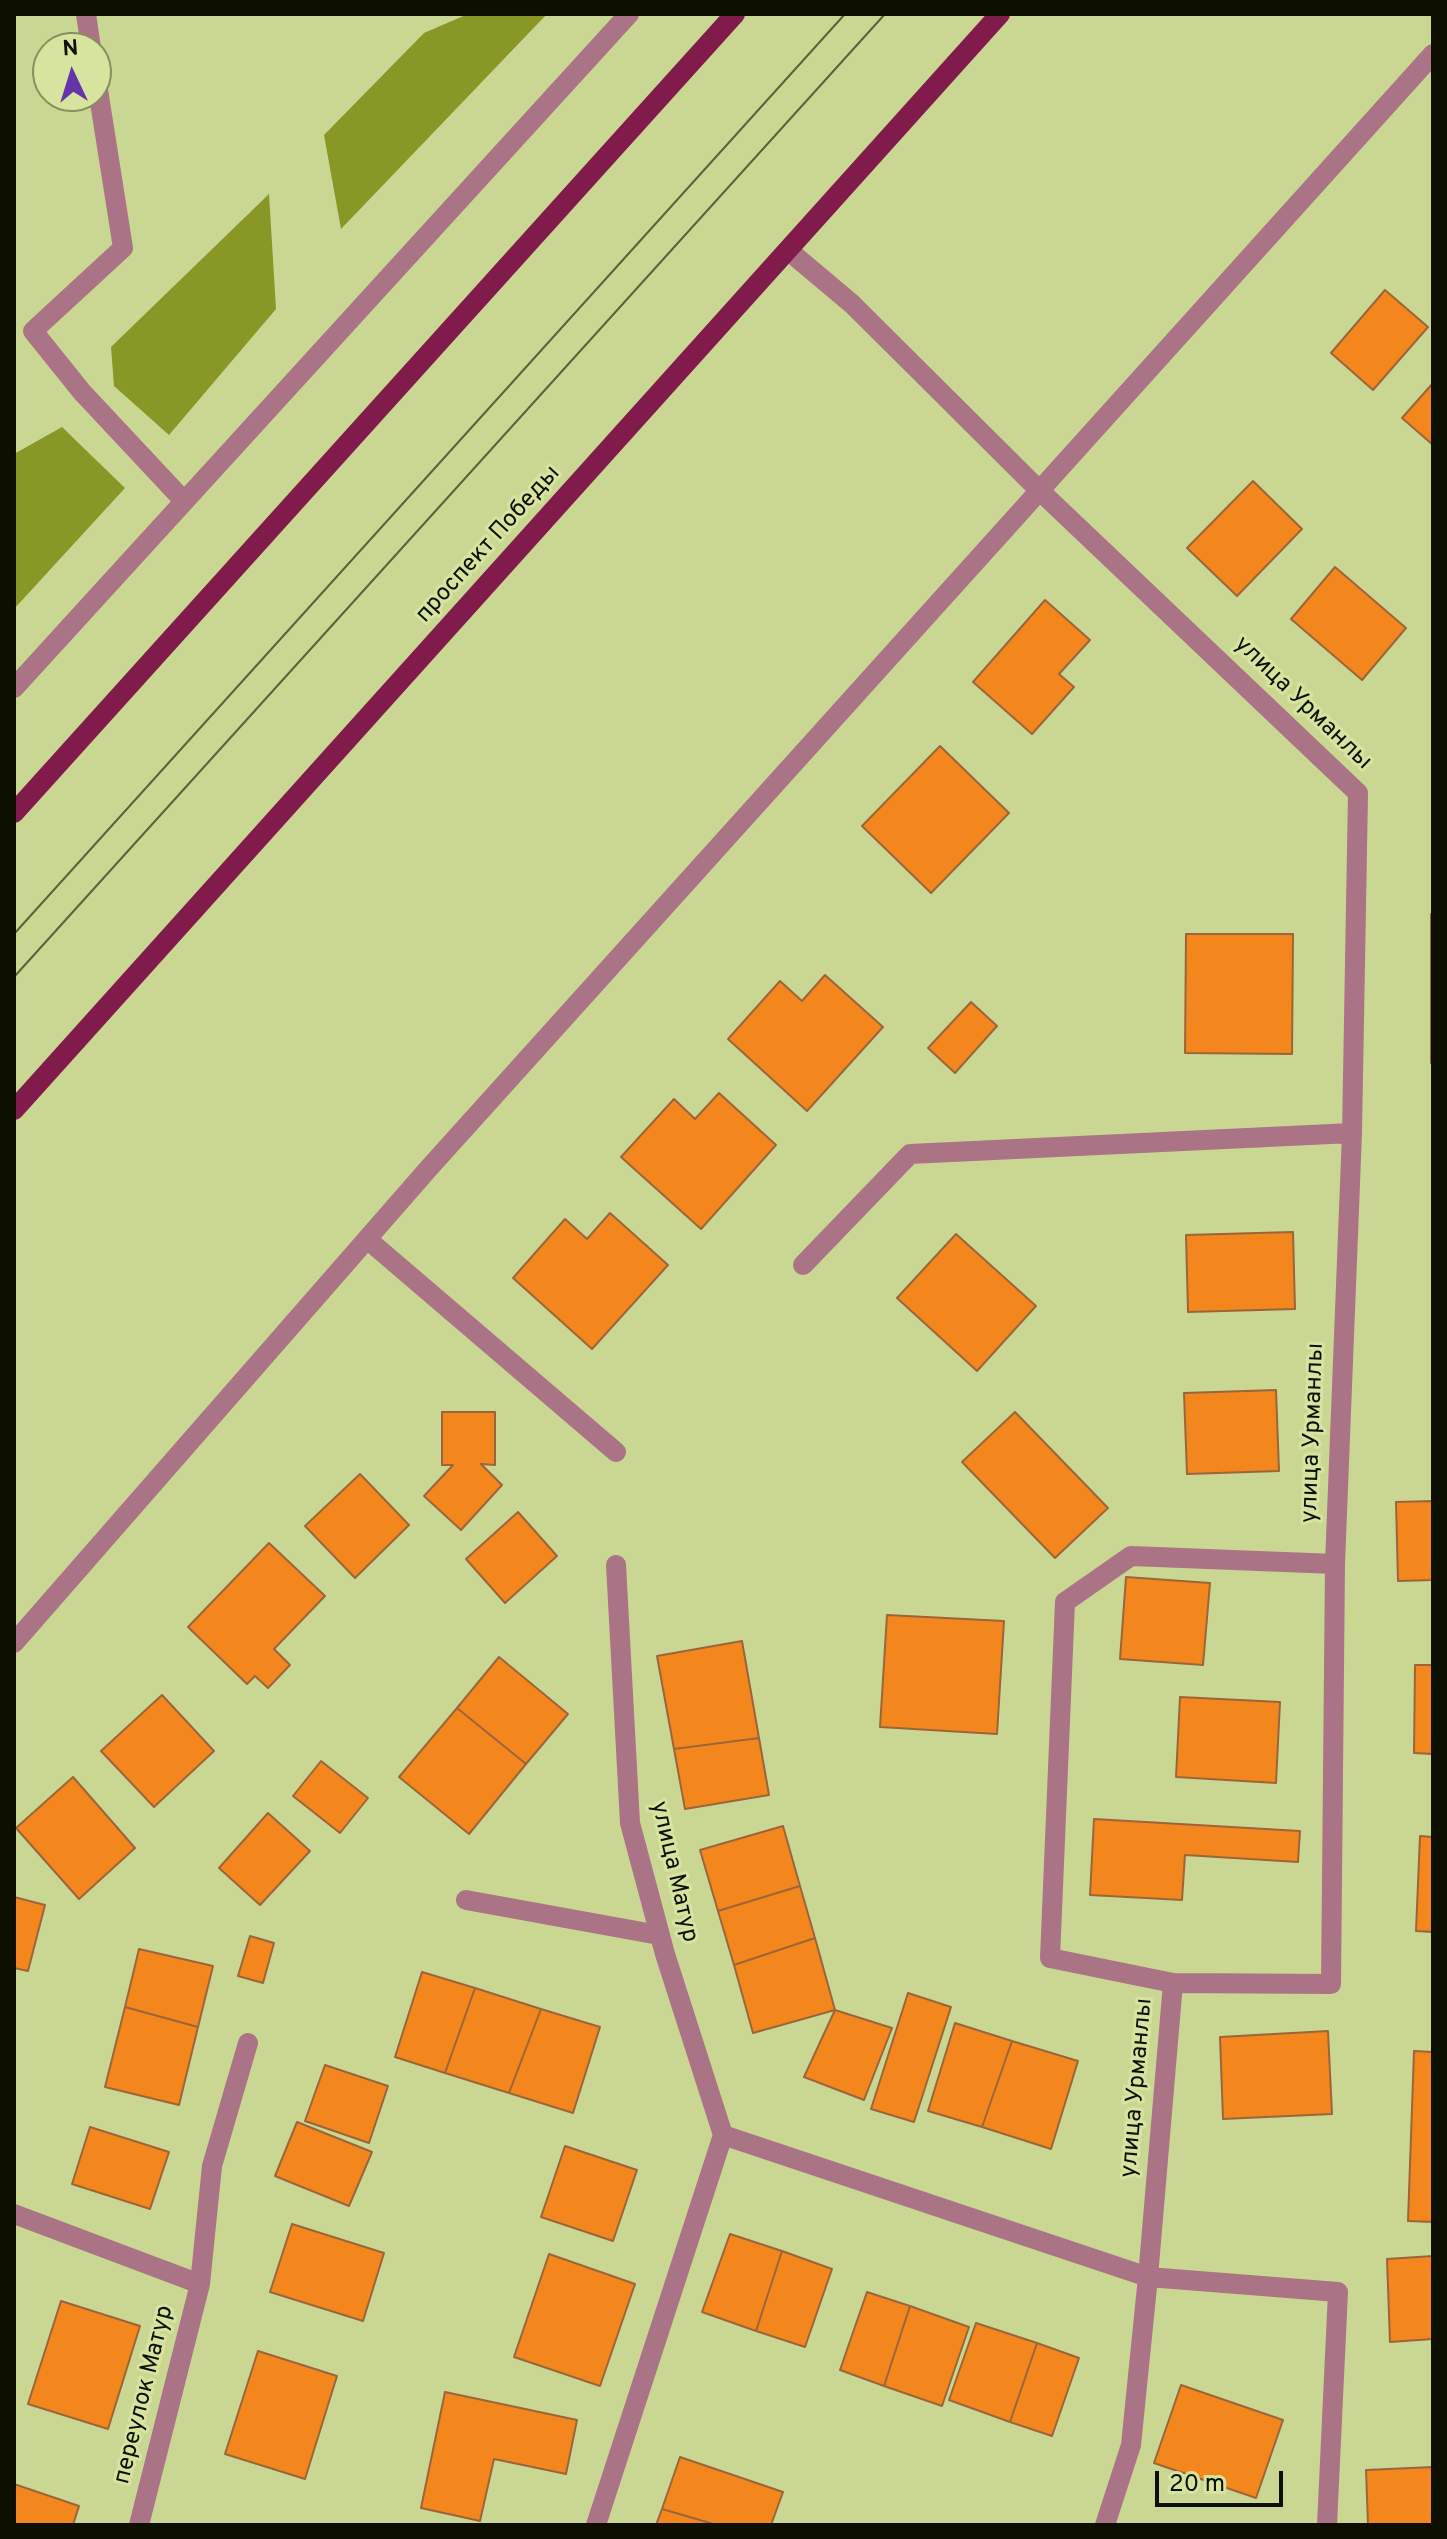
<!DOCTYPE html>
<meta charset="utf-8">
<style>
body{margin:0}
#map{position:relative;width:1447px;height:2539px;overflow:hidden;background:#cad792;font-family:Overpass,sans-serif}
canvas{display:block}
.frame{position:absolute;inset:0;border:16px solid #0d1000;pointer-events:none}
.north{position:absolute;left:32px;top:32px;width:80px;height:80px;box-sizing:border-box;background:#d6e49f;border:2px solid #868f5f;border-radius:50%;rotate:356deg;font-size:22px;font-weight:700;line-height:32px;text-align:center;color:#0d1000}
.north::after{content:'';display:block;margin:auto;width:28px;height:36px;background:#6434ab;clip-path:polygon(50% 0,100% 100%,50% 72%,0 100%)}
.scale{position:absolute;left:1155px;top:2471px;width:128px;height:36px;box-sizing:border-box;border:4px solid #0d1000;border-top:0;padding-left:10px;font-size:24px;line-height:28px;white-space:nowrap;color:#0d1000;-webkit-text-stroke:6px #d6e49f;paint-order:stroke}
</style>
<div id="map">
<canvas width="1447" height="2539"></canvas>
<div class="frame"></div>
<div class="north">N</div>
<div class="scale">20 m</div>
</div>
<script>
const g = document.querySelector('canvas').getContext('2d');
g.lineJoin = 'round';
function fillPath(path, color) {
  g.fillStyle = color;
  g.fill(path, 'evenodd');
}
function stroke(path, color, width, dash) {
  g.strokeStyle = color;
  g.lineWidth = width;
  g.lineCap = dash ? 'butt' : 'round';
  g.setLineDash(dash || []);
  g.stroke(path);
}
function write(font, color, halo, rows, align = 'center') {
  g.font = font + ' Overpass,sans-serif';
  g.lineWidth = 6;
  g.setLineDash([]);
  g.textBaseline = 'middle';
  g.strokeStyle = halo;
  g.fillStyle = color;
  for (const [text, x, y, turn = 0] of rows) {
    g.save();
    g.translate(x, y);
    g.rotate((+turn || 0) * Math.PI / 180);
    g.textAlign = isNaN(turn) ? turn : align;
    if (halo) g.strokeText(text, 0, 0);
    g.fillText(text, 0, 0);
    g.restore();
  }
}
fillPath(new Path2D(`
 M468,14H547L341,229L324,135L424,33Z
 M269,194L276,309L169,435L114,386L111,347Z
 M62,427L125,488L14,609V454Z`), '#889726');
const building = new Path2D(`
 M1385,290L1428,327L1373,390L1331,353Z
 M1433,383V445L1402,418Z
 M1253,481L1302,529L1237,596L1187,548Z
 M1335,567L1406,628L1362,680L1291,619Z
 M1045,600L1090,640L1059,674L1074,687L1032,734L973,682Z
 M940,746L1009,813L931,893L862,826Z
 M1431,914H1433V1063H1431Z
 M1186,934H1293L1292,1054L1185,1053Z
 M825,975L883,1027L807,1111L728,1039L780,981L802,1001Z
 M971,1002L997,1026L955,1073L928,1048Z
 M719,1093L776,1145L701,1229L621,1157L674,1099L695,1119Z
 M610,1213L668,1265L592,1349L513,1278L565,1219L587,1239Z
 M1293,1232L1295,1309L1188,1312L1186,1235Z
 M956,1234L1036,1306L977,1371L897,1298Z
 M1276,1390L1279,1471L1187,1474L1184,1393Z
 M442,1412H495V1465L481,1464L502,1485L461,1530L424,1496L453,1465H442Z
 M1015,1412L1108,1508L1055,1558L962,1462Z
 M360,1474L409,1525L355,1578L305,1526Z
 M1433,1501V1580L1398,1581L1396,1502Z
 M518,1512L557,1556L505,1603L466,1559Z
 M269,1543L325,1596L274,1649L290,1665L268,1688L255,1676L247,1684L188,1627Z
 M1126,1577L1210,1583L1203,1665L1120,1659Z
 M887,1615L1004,1621L997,1734L880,1727Z
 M742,1641L759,1738L674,1749L657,1656Z
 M499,1657L568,1714L526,1764L457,1708Z
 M1415,1665H1433V1754L1414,1753Z
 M162,1695L214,1751L154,1807L101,1751Z
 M1180,1697L1280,1702L1276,1783L1176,1777Z
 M457,1708L526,1764L469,1834L399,1777Z
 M759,1738L769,1795L685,1809L674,1749Z
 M321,1761L368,1798L340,1833L293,1796Z
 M73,1777L135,1848L79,1899L16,1828Z
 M268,1813L310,1851L260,1905L219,1868Z
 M1094,1819L1300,1831L1298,1862L1185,1855L1182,1900L1090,1895Z
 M783,1826L800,1886L718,1911L700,1850Z
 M1420,1836L1433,1837V1932L1416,1931Z
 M800,1886L815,1938L734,1965L718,1911Z
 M14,1897L45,1905L28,1971L14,1968Z
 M250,1936L274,1943L263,1983L238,1976Z
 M815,1938L835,2010L753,2033L734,1965Z
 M139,1949L213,1966L198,2027L125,2007Z
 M422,1972L475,1988L445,2073L395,2057Z
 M475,1988L541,2009L509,2093L445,2073Z
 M908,1993L951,2007L914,2122L871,2109Z
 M125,2007L198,2027L179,2105L105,2087Z
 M541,2009L600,2027L573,2113L509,2093Z
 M835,2010L892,2028L864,2100L804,2077Z
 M955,2023L1012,2041L982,2127L928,2111Z
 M1328,2031L1332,2114L1223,2119L1220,2037Z
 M1012,2041L1078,2061L1051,2149L982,2127Z
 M1414,2051L1433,2052V2222L1408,2221Z
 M325,2065L388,2086L369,2143L305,2121Z
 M297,2122L372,2152L349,2206L275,2176Z
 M90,2127L169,2152L150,2209L72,2184Z
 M565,2146L637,2170L613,2241L541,2217Z
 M292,2224L384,2253L363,2321L270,2292Z
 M730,2234L782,2251L756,2331L702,2312Z
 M782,2251L832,2269L805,2347L756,2331Z
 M549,2254L635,2284L600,2386L514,2357Z
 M1433,2256V2339L1390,2342L1387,2259Z
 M867,2292L910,2306L884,2386L840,2370Z
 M61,2301L140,2326L108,2429L28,2404Z
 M910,2306L969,2327L942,2406L884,2386Z
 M976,2323L1037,2343L1010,2422L949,2400Z
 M1037,2343L1079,2358L1052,2436L1010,2422Z
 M258,2351L337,2376L305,2479L225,2454Z
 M1181,2385L1283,2420L1256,2498L1154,2463Z
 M445,2392L577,2420L566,2474L494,2459L480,2521L421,2508Z
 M680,2457L783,2492L771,2525H717L662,2509Z
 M1433,2467V2525H1368L1366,2470Z
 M14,2484L79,2506L73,2525H14Z
 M662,2509L717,2525H656Z`);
fillPath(building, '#f3871d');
stroke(building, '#9b653b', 2);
stroke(new Path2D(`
 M86,14L91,48
 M96,77L123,248L33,331L82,392L184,501
 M789,251L852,304L1039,490L1358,793L1352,1133L1335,1564L1331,1984L1173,1983L1148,2277L1338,2292L1327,2525
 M14,688L629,14
 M367,1239L616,1452
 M803,1265L910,1154L1352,1133
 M616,1565L630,1823L665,1954L723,2135L1148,2277L1131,2445L1105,2525
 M14,1643L429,1168L1433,54
 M466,1900L659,1935
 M1173,1983L1050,1958L1065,1602L1131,1556L1335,1564
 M14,2214L200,2284L139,2525
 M200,2284L212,2166L248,2043
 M596,2525L723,2135`), '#ab7386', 20);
stroke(new Path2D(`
 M14,813L735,14
 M14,1110L1000,14`), '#811b4b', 20);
stroke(new Path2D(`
 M14,934L845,14
 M14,977L885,14`), '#5a623c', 2);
write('24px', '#0d1000', '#d6e49f', [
 ["проспект Победы",489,545,-48],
 ["улица Урманлы",1302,704,44],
 ["улица Урманлы",1314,1433,-88],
 ["улица Матур",673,1872,77],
 ["улица Урманлы",1138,2088,-85],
 ["переулок Матур",145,2395,-76]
]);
</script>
